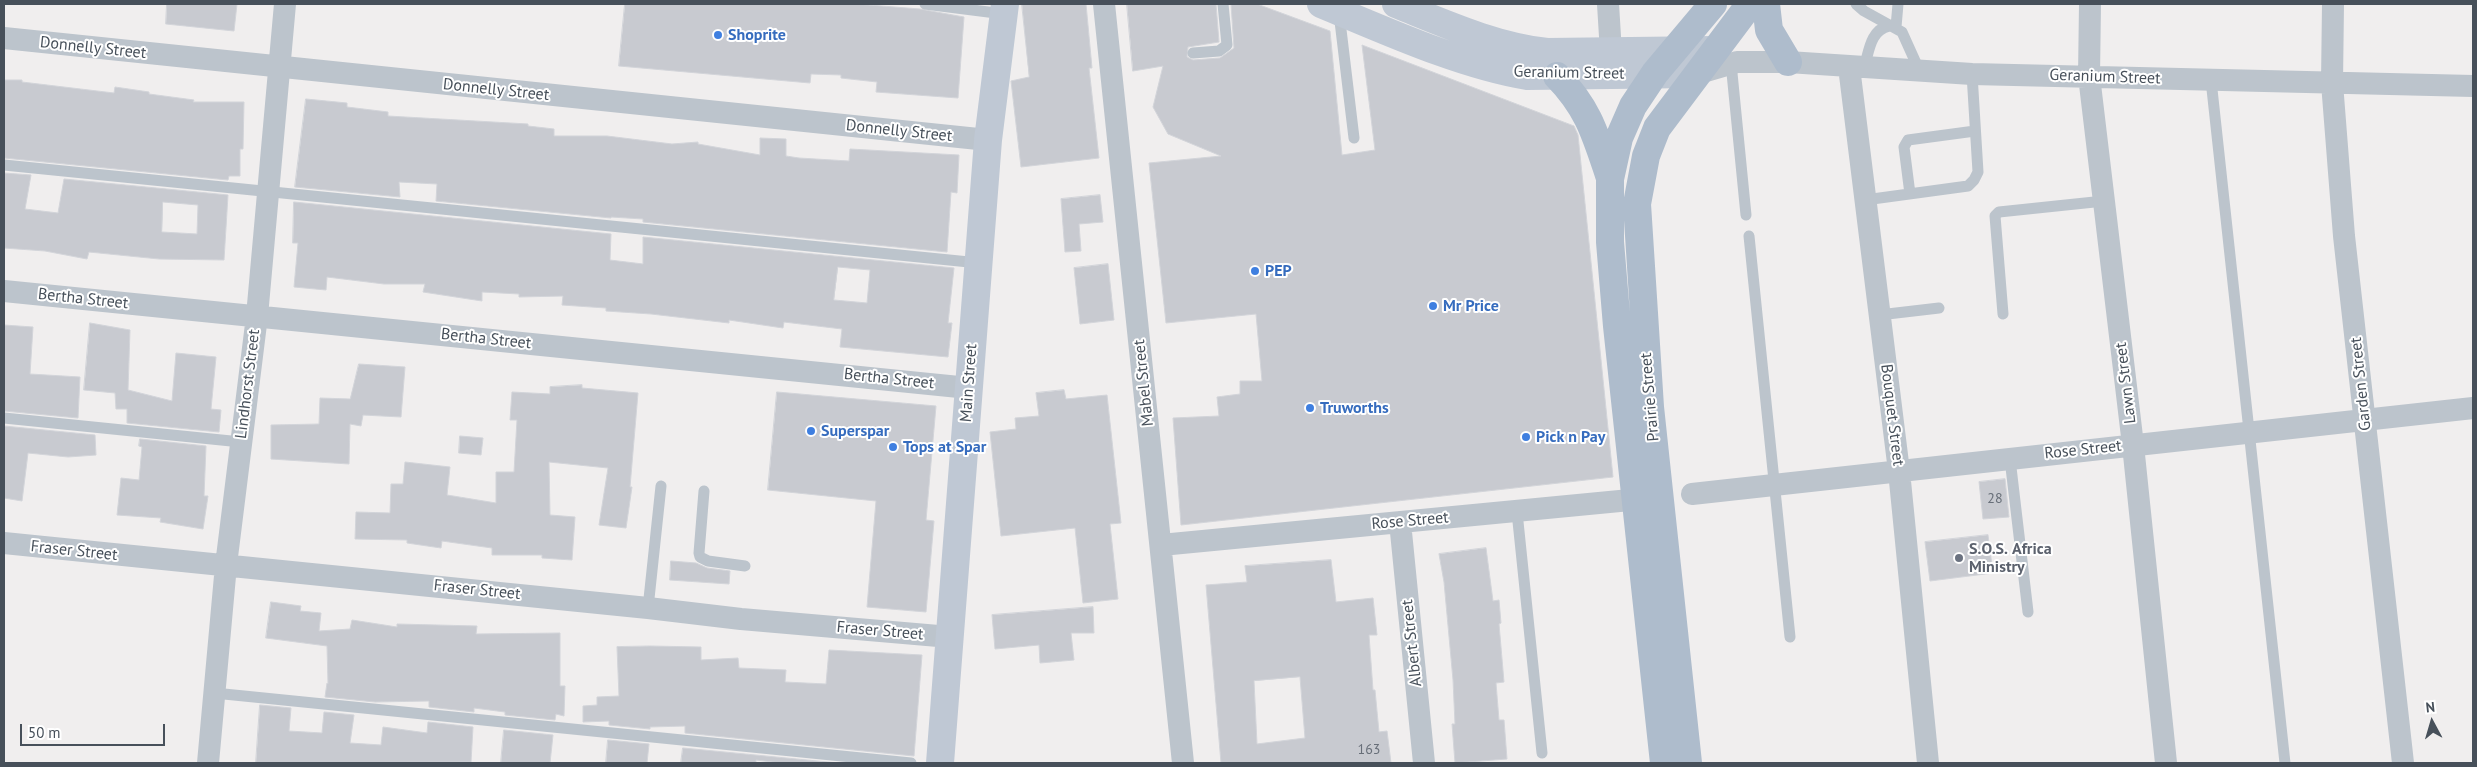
<!DOCTYPE html>
<style>
body{margin:0}
#map{position:relative;width:2477px;height:767px;overflow:hidden;background:#f0eeee;font-family:"PT Sans",sans-serif}
canvas{display:block}
.frame{position:absolute;inset:0;border:5px solid #47505a;pointer-events:none}
.north{position:absolute;left:2407px;top:697px;width:50px;height:50px;-webkit-text-stroke:4px #fff;paint-order:stroke;rotate:354deg;font-size:14px;font-weight:700;line-height:20px;text-align:center;color:#47505a}
.north::after{content:'';display:block;margin:auto;width:18px;height:22px;background:#47505a;clip-path:polygon(50% 0,100% 100%,50% 72%,0 100%)}
.scale{position:absolute;left:20px;top:724px;width:145px;height:22px;box-sizing:border-box;border:2px solid #47505a;border-top:0;padding-left:6px;font-size:15px;line-height:18px;white-space:nowrap;color:#47505a;-webkit-text-stroke:4px #fff;paint-order:stroke}
</style>
<div id="map">
<canvas width="2477" height="767"></canvas>
<div class="frame"></div>
<div class="north">N</div>
<div class="scale">50 m</div>
</div>
<script>
const g = document.querySelector('canvas').getContext('2d');
g.lineJoin = 'round';
function fillPath(path, color) {
  g.fillStyle = color;
  g.fill(path, 'evenodd');
}
function stroke(path, color, width, dash) {
  g.strokeStyle = color;
  g.lineWidth = width;
  g.lineCap = dash ? 'butt' : 'round';
  g.setLineDash(dash || []);
  g.stroke(path);
}
function write(font, color, halo, rows, align = 'center') {
  g.font = font + ' "PT Sans",sans-serif';
  g.lineWidth = 4;
  g.setLineDash([]);
  g.textBaseline = 'middle';
  g.strokeStyle = halo;
  g.fillStyle = color;
  for (const [text, x, y, turn = 0] of rows) {
    g.save();
    g.translate(x, y);
    g.rotate((+turn || 0) * Math.PI / 180);
    g.textAlign = isNaN(turn) ? turn : align;
    if (halo) g.strokeText(text, 0, 0);
    g.fillText(text, 0, 0);
    g.restore();
  }
}
const building = new Path2D(`
 M167,4H237L234,31L166,24Z
 M625,4H856L920,9L964,17L958,98L876,92L877,82L841,78V75L811,74L810,83L619,66Z
 M1022,4H1086L1092,68H1089L1099,158L1021,167L1011,81L1029,77Z
 M1127,4H1216L1219,42L1188,47L1187,57L1193,60L1220,58L1234,48L1231,4H1257L1330,31L1342,155L1375,150L1362,45L1574,126L1578,135L1613,477L1181,525L1173,418L1219,416L1217,397L1240,394V381H1262L1256,314L1166,323L1149,163L1221,156L1168,134L1153,107L1163,66L1133,71Z
 M4,80H22V82L114,93L115,87L149,92V94L194,100L193,102H244L243,149H240V176H229L228,180L4,158Z
 M306,99L347,103V107L388,112V116L528,124V126L554,129V136H607L672,144L698,142V144L760,155V138L786,139V156L799,158L849,161L850,149L959,155L957,193L951,192L947,252L643,222V219L611,217V218L436,201L437,184L399,182L400,197L295,187Z
 M4,173L31,175L25,209L58,213L64,179L228,195L224,260L159,259L89,252L87,259L45,251L4,248ZM163,202L198,205L197,234L162,232Z
 M1100,195L1103,222L1079,224L1081,251L1065,252L1061,199Z
 M294,202L611,234L610,260L643,264V237L954,268L948,323H952L948,357L840,347L842,329L784,322L783,328L729,320V323L651,314L606,311V308L562,305L563,296L519,297V294L482,292V301L423,292L425,284H384L327,277L326,290L294,287L298,243H293ZM838,267L870,270L867,303L834,300Z
 M1108,264L1114,320L1080,324L1074,268Z
 M90,323L130,330L128,390L172,401L176,353L216,357L211,409L221,410L219,432L127,423V409H116L115,393L84,390Z
 M4,325L33,327L30,374L80,377L78,418L4,411Z
 M359,364L405,367L401,417L363,415L361,426L350,424L349,464L271,459V425L319,424L320,398L350,399Z
 M582,385V388L638,393L630,487H632L626,528L599,525L608,468L549,462L550,515L575,517L572,560L542,558V555H492V548L442,541L441,548L407,543V540L355,539L356,512L390,513L391,484H403L405,462L450,467L447,495L496,503V472H514L517,420H510L512,392L550,394V387Z
 M1064,390L1066,399L1107,395L1121,523L1110,524L1118,599L1083,603L1075,528L1001,536L990,432L1016,429L1015,418L1039,416L1036,393Z
 M777,392L936,406L926,520L934,521L926,612L867,607L876,501L768,490Z
 M4,426L95,435L96,455L68,457L28,453L22,501L4,498Z
 M460,436L483,438L481,455L459,453Z
 M140,439L206,446L204,496H208L203,529L160,522L161,518L117,515L121,478L139,480L142,447L139,446Z
 M2005,479L2009,517L1983,519L1979,482Z
 M1988,535L1993,573L1930,581L1925,542Z
 M1486,548L1493,601L1499,600L1501,623L1499,624L1504,682L1496,683L1499,720H1504L1507,759L1455,763L1452,724H1455L1453,680L1444,582L1439,554Z
 M1331,560L1336,602L1373,598L1377,635H1369L1373,690H1375L1379,732L1387,731L1391,763H1221L1206,585L1247,582L1245,566ZM1300,677L1305,738L1257,744L1254,681Z
 M671,561L696,563L707,568L730,571L729,584L670,580Z
 M271,602L301,606L300,611L321,613L319,631L350,629L352,620L397,627V624L477,626L476,634L560,633V686H565L564,716L556,714L555,720L505,715V712L474,708V712L429,707V701L375,702L325,697L327,683L328,684L327,646L266,638Z
 M1093,607L1094,633H1071L1074,660L1040,663L1039,645L995,649L992,615Z
 M650,646L701,647V660L738,658L739,668L786,670L785,682L826,684L829,650L922,655L914,756L685,733V726L650,727V729L609,725V721L583,722V706L597,705V697L619,696L617,647Z
 M260,705L291,708L289,731L322,733L324,712L354,715L350,743L381,745L383,727L427,733L428,722L473,727L471,762L256,763Z
 M504,730L553,735L550,763H501Z
 M608,740L649,744L647,763H606Z
 M683,748L838,763H780L756,760V763H681Z`);
fillPath(building, '#c8cad0');
stroke(building, '#d2d4d9', 1);
stroke(new Path2D(`
 M925,4L1004,14
 M1856,4L1864,11L1902,32L1920,72
 M1339,13L1354,138
 M1896,27L1898,4
 M1193,53L1219,51L1227,45L1223,4
 M1731,63L1746,215
 M1864,68C1869,52 1870,30 1889,26
 M2211,80L2285,763
 M4,165L979,263
 M1910,194L1904,147L1908,140L1975,131
 M1865,200L1968,186L1974,180L1978,172L1972,74
 M1749,236L1790,637
 M2003,314L1995,216L1999,212L2104,201
 M1879,315L1939,308
 M4,418L241,442
 M2010,459L2028,612
 M704,491L699,553L700,557L708,561L745,566
 M1517,512L1542,753
 M648,608L661,486
 M214,693L911,763`), '#bcc4cc', 11);
stroke(new Path2D(`
 M1104,4L1183,763
 M1608,4L1612,69
 M2090,4L2089,76L2133,445L2166,763
 M2333,4L2332,83L2344,236L2403,763
 M4,38L988,140
 M1849,67L1899,471L1928,763
 M1696,74L1737,62H1788L1972,74L2473,86
 M4,291L969,388
 M1692,494L2473,408
 M1400,522L1424,763
 M4,543L648,608L741,619L950,637
 M1161,545L1651,498
 M208,763L226,565L257,316L285,4`), '#bcc4cc', 22);
stroke(new Path2D(`
 M1321,4C1384,30 1460,65 1527,76L1696,74
 M1396,4C1446,24 1494,46 1547,52L1714,50
 M940,763L988,140L1005,4`), '#bfc8d4', 28);
stroke(new Path2D(`
 M1766,4L1769,30L1788,62
 M1557,76C1588,108 1595,133 1609,175
 M1664,763L1617,326L1610,242V179L1619,138L1633,106L1655,73L1713,4
 M1688,763L1650,407L1637,204L1646,156L1657,128L1750,4`), '#aebccc', 28);
for (const [x, y, r, color] of [
 [718,35,5,"#3f7fe0"],
 [1255,271,5,"#3f7fe0"],
 [1433,306,5,"#3f7fe0"],
 [1310,408,5,"#3f7fe0"],
 [811,431,5,"#3f7fe0"],
 [1526,437,5,"#3f7fe0"],
 [893,447,5,"#3f7fe0"],
 [1959,558,5,"#6b7280"]
]) {
  const dot = new Path2D();
  dot.arc(x, y, r, 0, 2 * Math.PI);
  g.fillStyle = color;
  g.fill(dot);
  stroke(dot, '#fff', 2);
}
write('14px', '#676e78', null, [
 ["28",1995,499],
 ["163",1369,750]
]);
write('bold 16px', '#366cbe', '#fff', [
 ["Shoprite",728,35],
 ["PEP",1265,271],
 ["Mr Price",1443,306],
 ["Truworths",1320,408],
 ["Superspar",821,431],
 ["Pick n Pay",1536,437],
 ["Tops at Spar",903,447]
], 'left');
write('16px', '#47505a', '#fff', [
 ["Donnelly Street",93,48,6],
 ["Geranium Street",1569,73,1],
 ["Geranium Street",2105,77,2],
 ["Donnelly Street",496,90,6],
 ["Donnelly Street",899,131,6],
 ["Bertha Street",83,299,6],
 ["Bertha Street",486,339,6],
 ["Bertha Street",889,379,6],
 ["Main Street",969,383,-86],
 ["Mabel Street",1144,383,-96],
 ["Lawn Street",2126,383,-97],
 ["Lindhorst Street",248,384,-83],
 ["Garden Street",2361,384,-96],
 ["Prairie Street",1650,397,-95],
 ["Bouquet Street",1892,415,83],
 ["Rose Street",2083,450,-6],
 ["Rose Street",1410,521,-5],
 ["Fraser Street",74,551,6],
 ["Fraser Street",477,590,6],
 ["Fraser Street",880,631,5],
 ["Albert Street",1412,643,-96]
]);
write('bold 16px', '#5b616d', '#fff', [
 ["S.O.S. Africa",1969,549],
 ["Ministry",1969,567]
], 'left');
</script>
